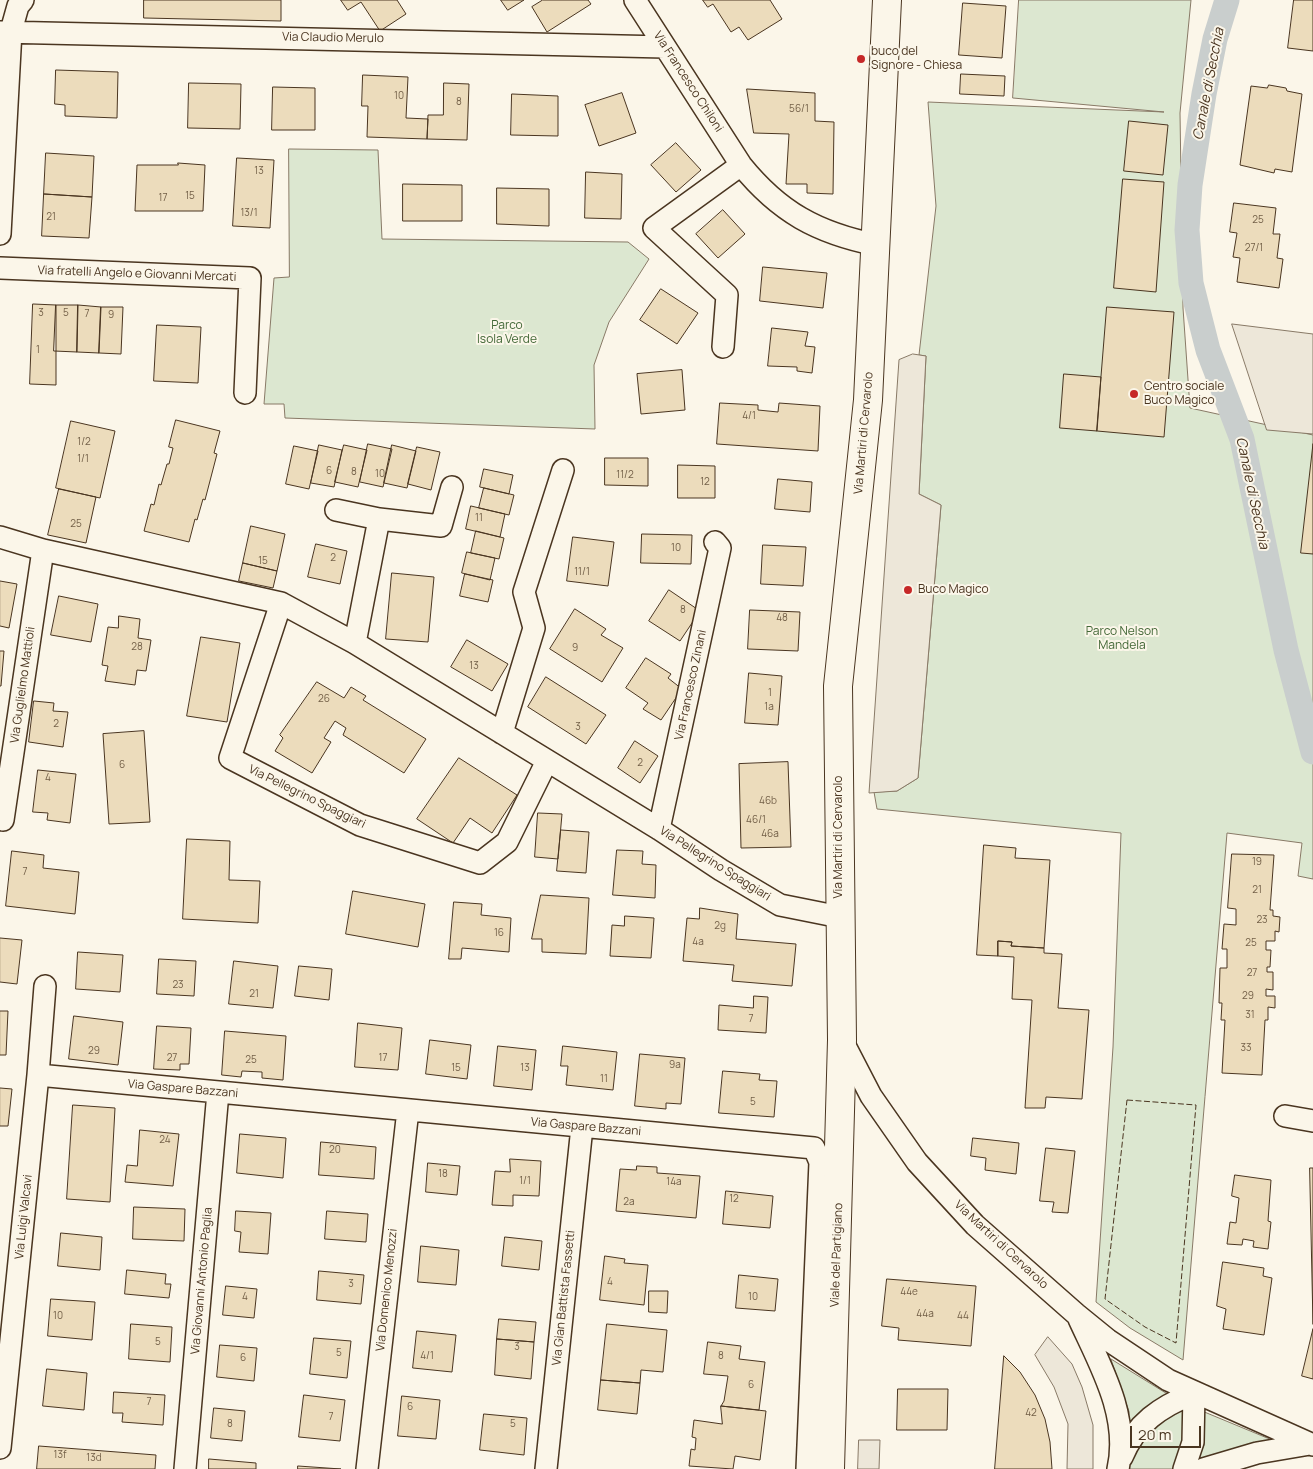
<!DOCTYPE html>
<style>
body{margin:0}
#map{position:relative;width:1313px;height:1469px;overflow:hidden;background:#fbf6e9;font-family:Manrope,sans-serif}
canvas{display:block}
.scale{position:absolute;left:1130px;top:1426px;width:71px;height:22px;box-sizing:border-box;border:2px solid #4a3520;border-top:0;padding-left:6px;font-size:15px;line-height:18px;white-space:nowrap;color:#4a3520;-webkit-text-stroke:4px #fbf6e9;paint-order:stroke}
</style>
<div id="map">
<canvas width="1313" height="1469"></canvas>
<div class="scale">20 m</div>
</div>
<script>
const g = document.querySelector('canvas').getContext('2d');
g.lineJoin = 'round';
function fillPath(path, color) {
  g.fillStyle = color;
  g.fill(path, 'evenodd');
}
function stroke(path, color, width, dash) {
  g.strokeStyle = color;
  g.lineWidth = width;
  g.lineCap = dash ? 'butt' : 'round';
  g.setLineDash(dash || []);
  g.stroke(path);
}
function write(font, color, halo, rows, align = 'center') {
  g.font = font + ' Manrope,sans-serif';
  g.lineWidth = 4;
  g.setLineDash([]);
  g.textBaseline = 'middle';
  g.strokeStyle = halo;
  g.fillStyle = color;
  for (const [text, x, y, turn = 0] of rows) {
    g.save();
    g.translate(x, y);
    g.rotate((+turn || 0) * Math.PI / 180);
    g.textAlign = isNaN(turn) ? turn : align;
    if (halo) g.strokeText(text, 0, 0);
    g.fillText(text, 0, 0);
    g.restore();
  }
}
const green = new Path2D(`
 M1019,0H1191L1180,113L1183,308L1190,408L1313,435V879L1298,876L1302,843L1227,833L1183,1360L1130,1328L1096,1302L1113,1047L1121,833L877,809L874,792L897,791L918,778L941,505L919,494L926,356L919,355L936,206L928,102L1164,112L1013,98Z
 M289,149L378,150L382,239L628,242L649,259L609,322L594,365L595,429L285,418L284,404H264L274,278L289,277Z
 M1111,1359L1169,1395L1154,1402L1128,1424L1129,1412Z
 M1180,1410L1187,1415C1186,1432 1185,1457 1173,1469H1128C1135,1436 1153,1426 1180,1410Z
 M1202,1411L1272,1440L1196,1463L1204,1445Z`);
fillPath(green, '#dce7d0');
stroke(green, '#887966', 1);
const parking = new Path2D(`
 M1232,324L1313,334V434L1267,430Z
 M913,354L926,356L919,494L941,505L918,778L897,791L869,793L899,360Z
 M1048,1337L1072,1364L1082,1387L1093,1425V1469H1067L1068,1424L1054,1387L1035,1355Z
 M859,1440H880L879,1469H858Z`);
fillPath(parking, '#ede7d9');
stroke(parking, '#887966', 1);
stroke(new Path2D(`
 M1227,0L1215,39L1204,94L1190,185L1187,230L1191,283L1208,350L1242,439L1286,650L1313,752`), '#c9cecd', 25);
const building = new Path2D(`
 M144,0H281V21L144,18Z
 M341,0H397L406,14L380,31L361,2L348,10Z
 M501,0H524L508,10Z
 M543,0H588L591,4L547,32L532,7Z
 M703,0H770L782,19L748,40L739,27L731,32L713,4L708,7Z
 M1294,0H1313V51L1288,48Z
 M963,3L1006,6L1002,58L959,55Z
 M56,70L118,72L117,118L65,116V105L55,104Z
 M961,74L1005,76L1004,96L960,94Z
 M363,75L408,77L406,118L428,119L427,139L367,137L368,106H362Z
 M189,83L241,84L240,129L188,128Z
 M444,83L469,84L467,140L427,139L428,115H443Z
 M1269,85L1286,88L1287,91L1302,94L1292,172L1275,169L1274,173L1240,165L1251,86L1267,88Z
 M273,87L315,88V130H272Z
 M747,89L815,93V121L834,122L833,194L807,193V184H786L789,134L754,133Z
 M622,93L636,133L599,146L585,105Z
 M512,94L558,96V136L511,135Z
 M1129,121L1168,125L1163,175L1124,171Z
 M676,143L701,170L676,192L651,165Z
 M46,153L94,156L92,197L44,194Z
 M237,158L274,160L270,228L233,226Z
 M178,163L205,165L203,211H135L137,165H178Z
 M586,172L622,174L621,219L585,218Z
 M1123,179L1164,182L1156,292L1114,288Z
 M403,184L462,185V221H403Z
 M497,188L549,189V226L497,224Z
 M44,194L92,197L89,238L42,236Z
 M1234,203L1276,208L1273,234H1280L1277,258L1283,259L1279,288L1237,282L1240,258L1233,257L1237,233L1230,232Z
 M723,210L745,234L718,258L696,234Z
 M763,267L827,273L823,308L760,301Z
 M661,289L698,313L677,344L640,320Z
 M33,304L56,305V385L30,384Z
 M56,305H78L77,352L54,351Z
 M78,305L101,307L99,353L77,352Z
 M101,307H123L121,354L99,353Z
 M1107,307L1174,312L1164,437L1097,431Z
 M157,325L201,327L198,383L154,381Z
 M772,328L808,332L805,346L815,347L812,373L797,371V367L768,366Z
 M682,370L685,410L641,414L637,374Z
 M1064,374L1101,377L1097,431L1060,428Z
 M720,403L758,405V410L778,412L779,403L820,406L818,451L717,444Z
 M176,420L220,431L214,453L217,454L205,500L203,499L197,520L195,519L189,542L144,531L151,504L154,505L159,484L161,485L167,464H169L173,448L169,447Z
 M71,421L115,431L100,498L56,488Z
 M368,444L392,449L383,487L360,482Z
 M1313,444V554L1301,553Z
 M319,445L342,450L334,487L311,483Z
 M344,445L367,450L358,487L335,482Z
 M392,445L416,451L407,488L384,483Z
 M294,446L318,451L309,489L286,484Z
 M417,447L440,452L431,490L408,484Z
 M605,458H648V486L605,485Z
 M678,465L715,466V498H678Z
 M484,469L513,475L509,494L480,487Z
 M778,479L812,482L810,512L775,509Z
 M484,488L514,495L509,515L479,508Z
 M59,489L96,497L86,543L48,535Z
 M471,506L505,514L500,537L466,529Z
 M251,526L285,534L277,571L243,563Z
 M476,531L504,538L499,559L471,553Z
 M642,534L692,535L691,564L641,563Z
 M573,537L614,542L608,586L567,581Z
 M316,544L347,551L340,584L308,577Z
 M763,545L806,547L803,586L761,584Z
 M467,552L495,558L490,580L462,573Z
 M243,563L277,571L273,588L239,581Z
 M392,573L434,577L428,642L386,639Z
 M465,574L493,580L488,602L460,596Z
 M0,581L17,584L9,628L0,626Z
 M669,590L700,611L680,641L649,621Z
 M59,596L98,604L91,642L51,635Z
 M575,609L606,629L601,635L623,648L602,682L550,649Z
 M750,610L800,612L798,651L748,649Z
 M119,616L140,619L138,638L151,640L146,671L137,670L135,685L105,681L108,666L102,665L108,627L118,628Z
 M201,637L240,643L227,722L187,716Z
 M467,640L508,664L492,691L451,667Z
 M0,651H4L1,686H0Z
 M646,658L671,674L668,678L682,689L661,720L643,709L648,703L626,688Z
 M749,673L782,676L778,725L745,723Z
 M546,677L606,715L586,744L528,707Z
 M317,682L344,698L351,687L366,696L363,700L426,739L404,773L343,735L346,728L335,721L324,738L331,742L312,773L275,751L283,738L280,735Z
 M34,701L54,703L53,711L68,712L63,747L29,742Z
 M144,731L150,822L109,824L103,734Z
 M635,741L658,756L640,783L618,768Z
 M459,758L517,795L492,833L470,818L453,843L417,819Z
 M788,762L791,847L741,848L739,764Z
 M38,770L76,774L70,823L47,820L48,813L33,812Z
 M538,813L562,814L558,859L535,857Z
 M561,830L589,832L586,873L557,871Z
 M187,839L230,841L229,880L260,881L258,923L183,919Z
 M984,845L1016,848L1015,858L1050,860L1044,948L1011,946L1012,942L998,941V956L977,955Z
 M617,850L643,851L642,864L656,865L655,898L613,895Z
 M12,851L44,855L43,868L79,872L75,914L6,906Z
 M1232,854L1274,855L1270,910H1273V916L1280,917L1279,932L1275,931V941H1266V950H1271L1270,967H1267V972H1273V990L1266,989V996H1275V1008L1268,1007V1020H1265L1262,1075L1222,1073L1225,1020H1221L1222,1003H1219L1220,968H1227V949H1222L1224,924L1236,925V909L1228,908Z
 M353,891L425,904L418,947L346,934Z
 M541,895L589,898L586,954L542,952V939H532Z
 M454,902L482,904L481,915L511,918L509,952L462,948L461,959H449Z
 M700,908L738,914L736,939L796,944L792,986L732,981L734,965L683,961L687,918L699,919Z
 M625,916L654,918L651,958L610,956L612,925L624,926Z
 M0,938L22,940L17,984L0,982Z
 M998,941L1012,942L1011,946L1044,948V953L1062,954L1058,1008L1089,1010L1082,1099L1046,1097L1045,1108H1025L1032,1000L1012,999L1014,957L998,956Z
 M78,952L123,955L120,992L76,989Z
 M159,959L196,961L194,996L157,994Z
 M234,961L278,966L273,1008L229,1004Z
 M299,966L332,969L329,1000L295,996Z
 M754,996L768,997L766,1033L718,1030L719,1005L753,1008Z
 M0,1011H8L6,1055H0Z
 M74,1016L123,1022L118,1065L69,1059Z
 M358,1023L402,1028L398,1070L355,1067Z
 M157,1026L191,1028L189,1064H180V1070L154,1069Z
 M225,1031L286,1036L283,1080L262,1078V1072L242,1071L241,1077L222,1075Z
 M430,1040L471,1045L467,1079L426,1074Z
 M498,1046L536,1050L532,1090L494,1086Z
 M563,1046L617,1052L613,1090L566,1085L568,1066H561Z
 M640,1054L685,1058L681,1104L666,1103V1109L635,1106Z
 M723,1071L760,1074L759,1080L777,1081L774,1117L719,1113Z
 M0,1088L12,1089L8,1126H0Z
 M73,1105L115,1108L110,1202L67,1199Z
 M140,1130L179,1134L173,1186L125,1182L127,1165L137,1166Z
 M240,1134L286,1138L283,1178L237,1173Z
 M973,1138L1019,1143L1016,1174L985,1170L986,1158L971,1156Z
 M321,1142L376,1147L374,1179L319,1175Z
 M1046,1148L1075,1151L1068,1213L1052,1212L1054,1202L1040,1201Z
 M510,1159L541,1161L539,1196L513,1195V1206L492,1205L495,1171L510,1172Z
 M428,1163L460,1166L457,1195L426,1192Z
 M637,1166L657,1167V1173L700,1176L696,1218L616,1211L620,1169L636,1170Z
 M1310,1168H1313V1324Z
 M1235,1175L1271,1180L1268,1221L1271,1222L1268,1249L1253,1247L1254,1241L1243,1239L1242,1245L1227,1244L1230,1222L1236,1223L1239,1198L1232,1196Z
 M726,1191L773,1196L770,1228L723,1224Z
 M134,1207L185,1209L184,1241L133,1239Z
 M236,1211L271,1213L268,1254L239,1252L241,1232L235,1231Z
 M327,1211L368,1214L366,1242L325,1239Z
 M61,1233L102,1237L100,1270L58,1266Z
 M505,1237L542,1241L539,1270L502,1266Z
 M421,1246L459,1250L456,1285L418,1282Z
 M605,1256L625,1259L624,1263L648,1265L644,1305L600,1300Z
 M1223,1262L1264,1268L1263,1276L1272,1278L1264,1335L1223,1329L1226,1309L1217,1306Z
 M127,1270L166,1274L165,1284H171L169,1298L125,1294Z
 M319,1271L364,1275L361,1304L317,1300Z
 M739,1275L778,1279L775,1311L736,1308Z
 M887,1279L976,1286L971,1346L898,1340L899,1328L882,1326Z
 M226,1286L257,1289L254,1318L223,1315Z
 M649,1291H668L667,1313L649,1312Z
 M51,1299L95,1302L92,1340L48,1336Z
 M499,1319L536,1322L534,1342L497,1339Z
 M131,1324L172,1327L170,1362L129,1359Z
 M607,1324L667,1330L663,1372L641,1370L640,1383L601,1380Z
 M1313,1329V1379L1302,1376Z
 M417,1331L456,1335L452,1372L413,1368Z
 M314,1338L351,1341L347,1378L310,1374Z
 M497,1339L534,1342L531,1379L495,1375Z
 M708,1342L741,1346L739,1359L765,1362L759,1410L721,1406L724,1401L728,1376L704,1374Z
 M220,1345L257,1348L254,1381L217,1377Z
 M1004,1356L1020,1372L1035,1395L1045,1419L1050,1442L1052,1469H995Z
 M47,1369L87,1373L84,1410L43,1406Z
 M601,1380L640,1383L637,1414L598,1410Z
 M898,1389H948L947,1430H897Z
 M114,1392L165,1395L163,1425L122,1422L123,1413H113Z
 M304,1395L345,1400L340,1441L299,1437Z
 M402,1396L440,1400L436,1439L398,1436Z
 M721,1406L766,1411L760,1460L735,1456L733,1469L689,1466L691,1449L695,1450L696,1438L692,1437L694,1420L722,1424Z
 M214,1408L245,1411L242,1441L211,1438Z
 M484,1414L527,1418L524,1455L480,1450Z
 M39,1446L156,1455L155,1469H37Z
 M209,1459L256,1463V1469H209Z
 M298,1466L341,1469H298Z`);
fillPath(building, '#ecdcbc');
stroke(building, '#4a3520', 1);
const minor = new Path2D(`
 M635,0L741,165C779,212 817,233 877,245
 M0,32L665,47
 M0,234L11,31L18,6L23,0
 M0,268L250,278L245,393
 M723,347L727,295L654,228L741,165
 M336,510L379,519
 M0,537L43,550L281,603L355,643L659,829L721,870L780,905L840,917
 M281,603L230,758L360,825L480,863L507,842L547,761
 M355,643L379,519L441,526L452,487
 M502,733L534,628L524,592L563,470
 M3,820L43,550
 M659,829L720,548L715,542
 M842,1040L871,1096L917,1162L975,1225L1076,1314L1108,1340L1168,1380L1313,1445
 M38,1075L814,1148L820,1162L807,1469
 M1285,1116L1313,1121
 M1079,1319C1100,1365 1130,1416 1118,1469
 M0,1448L38,1075L45,986
 M1122,1457C1136,1423 1160,1407 1194,1393
 M185,1469L218,1092
 M367,1469L408,1110
 M546,1469L582,1127
 M1184,1469L1193,1442L1194,1393
 M1203,1469L1257,1453L1310,1444`);
const secondary = new Path2D(`
 M830,1469L842,1040L838,686L868,400L887,0`);
stroke(minor, '#4a3520', 24);
stroke(secondary, '#4a3520', 30);
stroke(minor, '#fbf6e9', 21);
stroke(secondary, '#fbf6e9', 28);
stroke(new Path2D(`
 M1127,1100L1196,1105L1176,1343L1145,1327L1105,1299Z`), '#4a3520', 1, [6, 2.5]);
for (const [x, y, r, color] of [
 [861,59,5,"#c62828"],
 [1134,394,5,"#c62828"],
 [908,590,5,"#c62828"]
]) {
  const dot = new Path2D();
  dot.arc(x, y, r, 0, 2 * Math.PI);
  g.fillStyle = color;
  g.fill(dot);
  stroke(dot, '#fbf6e9', 2);
}
write('10px', '#725f47', null, [
 ["10",399,96],
 ["8",459,102],
 ["56/1",799,109],
 ["13",259,171],
 ["15",190,196],
 ["17",163,198],
 ["13/1",249,213],
 ["21",51,217],
 ["25",1258,220],
 ["27/1",1254,248],
 ["3",41,313],
 ["5",66,313],
 ["7",87,314],
 ["9",111,315],
 ["1",38,350],
 ["4/1",749,416],
 ["1/2",84,442],
 ["1/1",83,459],
 ["6",329,471],
 ["8",354,472],
 ["10",380,474],
 ["11/2",625,475],
 ["12",705,482],
 ["11",479,518],
 ["25",76,524],
 ["10",676,548],
 ["2",333,558],
 ["15",263,561],
 ["11/1",582,572],
 ["8",683,610],
 ["48",782,618],
 ["28",137,647],
 ["9",575,648],
 ["13",474,666],
 ["1",770,693],
 ["26",324,699],
 ["1a",769,707],
 ["2",56,724],
 ["3",578,727],
 ["2",640,763],
 ["6",122,765],
 ["4",48,778],
 ["46b",768,801],
 ["46/1",756,820],
 ["46a",770,834],
 ["19",1257,862],
 ["7",25,872],
 ["21",1257,890],
 ["23",1262,920],
 ["2g",720,926],
 ["16",499,933],
 ["4a",698,942],
 ["25",1251,943],
 ["27",1252,973],
 ["23",178,985],
 ["21",254,994],
 ["29",1248,996],
 ["31",1250,1015],
 ["7",751,1019],
 ["33",1246,1048],
 ["29",94,1051],
 ["27",172,1058],
 ["17",383,1058],
 ["25",251,1060],
 ["9a",675,1065],
 ["15",456,1068],
 ["13",525,1068],
 ["11",604,1079],
 ["5",753,1102],
 ["24",165,1140],
 ["20",335,1150],
 ["18",443,1174],
 ["1/1",525,1181],
 ["14a",674,1182],
 ["12",734,1199],
 ["2a",629,1202],
 ["4",610,1282],
 ["3",351,1284],
 ["44e",909,1292],
 ["4",245,1297],
 ["10",753,1297],
 ["44a",925,1314],
 ["10",58,1316],
 ["44",963,1316],
 ["5",158,1342],
 ["3",517,1347],
 ["5",339,1353],
 ["4/1",427,1356],
 ["8",721,1356],
 ["6",243,1358],
 ["6",751,1385],
 ["7",149,1402],
 ["6",410,1407],
 ["42",1031,1413],
 ["7",331,1417],
 ["8",230,1424],
 ["5",513,1424],
 ["13f",60,1455],
 ["13d",94,1458]
]);
write('12px', '#4a3520', '#fbf6e9', [
 ["Via Claudio Merulo",333,38,1],
 ["Via Francesco Chiloni",688,82,57],
 ["Via fratelli Angelo e Giovanni Mercati",137,274,2],
 ["Via Martiri di Cervarolo",864,433,-85],
 ["Via Guglielmo Mattioli",23,685,-82],
 ["Via Francesco Zinani",691,685,-78],
 ["Via Pellegrino Spaggiari",307,797,26],
 ["Via Martiri di Cervarolo",839,837,-90],
 ["Via Pellegrino Spaggiari",715,864,32],
 ["Via Gaspare Bazzani",183,1089,5],
 ["Via Gaspare Bazzani",586,1127,5],
 ["Via Luigi Valcavi",24,1217,-84],
 ["Via Martiri di Cervarolo",1001,1245,43],
 ["Viale del Partigiano",837,1255,-88],
 ["Via Giovanni Antonio Paglia",202,1281,-85],
 ["Via Domenico Menozzi",387,1290,-84],
 ["Via Gian Battista Fassetti",564,1298,-84]
]);
write('12px', '#4a3520', '#fbf6e9', [
 ["buco del",871,52],
 ["Signore - Chiesa",871,66],
 ["Centro sociale",1144,387],
 ["Buco Magico",1144,401],
 ["Buco Magico",918,590]
], 'left');
write('12px', '#436837', '#fbf6e9', [
 ["Parco",507,326],
 ["Isola Verde",507,340],
 ["Parco Nelson",1122,632],
 ["Mandela",1122,646]
]);
write('italic 14px', '#4a3520', '#fbf6e9', [
 ["Canale di Secchia",1209,84,-79],
 ["Canale di Secchia",1252,493,78]
]);
</script>
